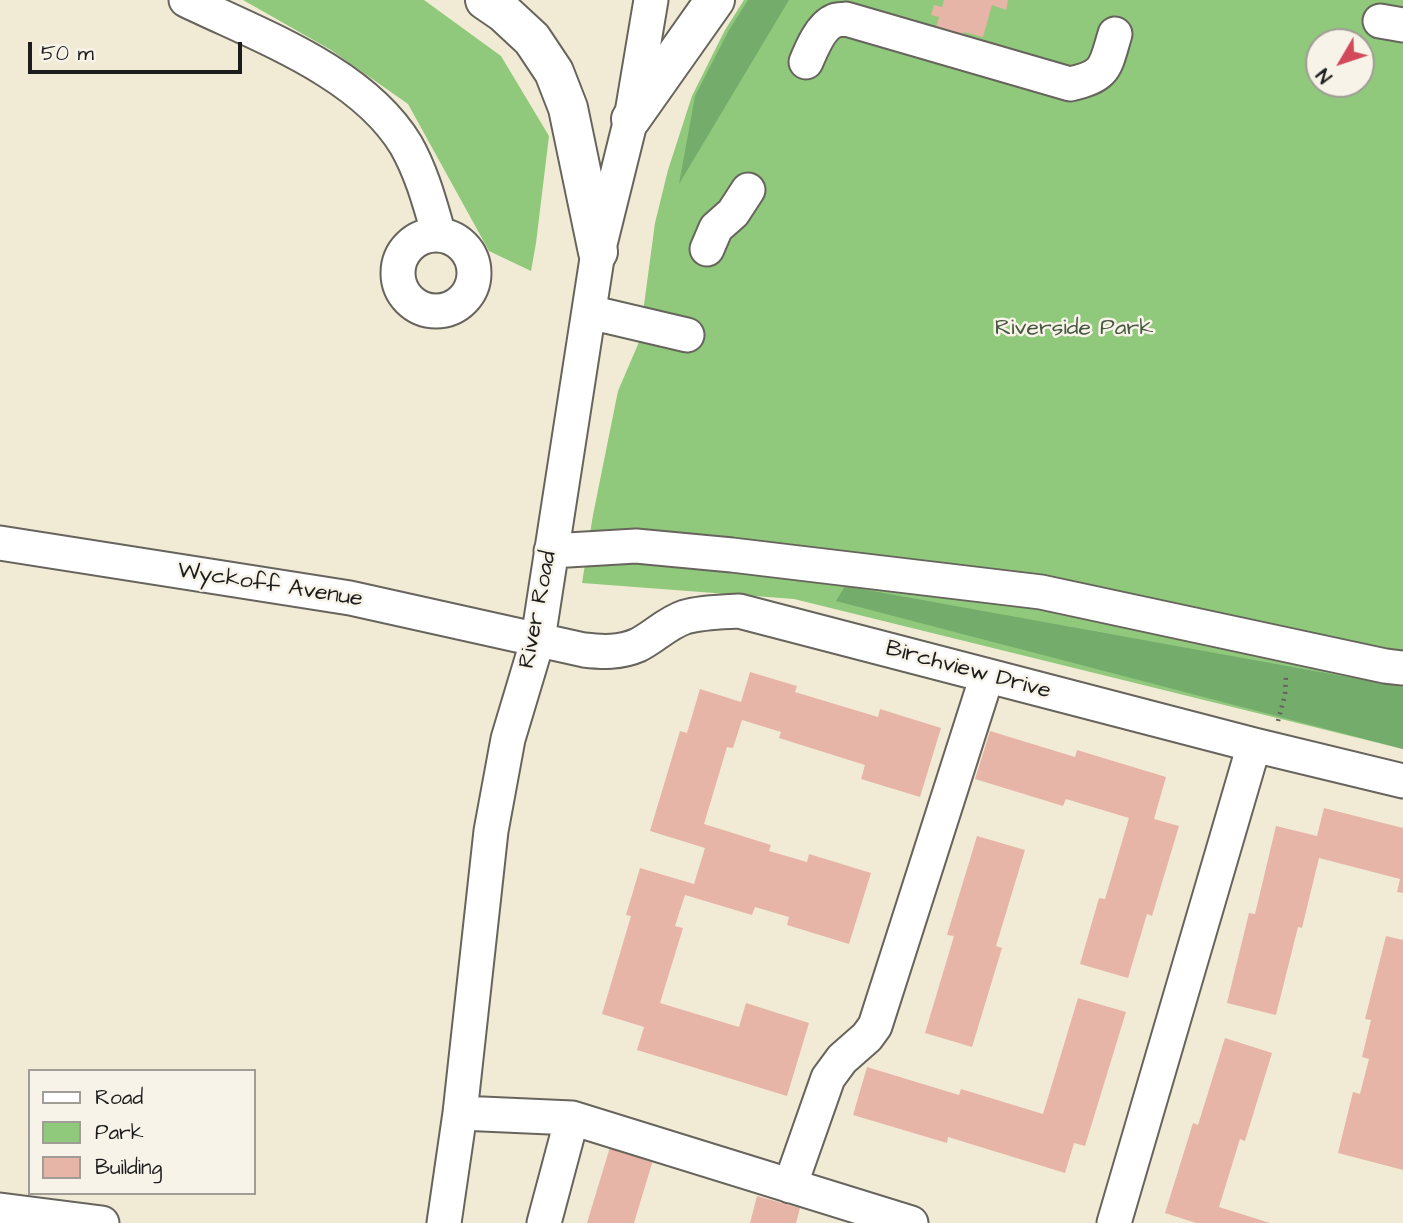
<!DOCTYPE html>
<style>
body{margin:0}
#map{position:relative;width:1403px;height:1223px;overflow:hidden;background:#f1ebd5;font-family:"Architects Daughter",sans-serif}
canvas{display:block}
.legend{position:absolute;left:28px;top:1069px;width:228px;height:126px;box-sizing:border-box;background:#f7f3e8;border:2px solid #9f9d96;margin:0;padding:9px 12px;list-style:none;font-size:21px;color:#1c1c1c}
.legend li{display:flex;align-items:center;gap:14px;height:35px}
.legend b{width:35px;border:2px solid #9f9d96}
.north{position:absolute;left:1305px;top:28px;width:70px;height:70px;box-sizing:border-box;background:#f7f3e8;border:2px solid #9f9d96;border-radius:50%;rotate:231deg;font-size:19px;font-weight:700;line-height:28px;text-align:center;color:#1c1c1c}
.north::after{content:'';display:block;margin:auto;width:24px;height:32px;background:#d1495b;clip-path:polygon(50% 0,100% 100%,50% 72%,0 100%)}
.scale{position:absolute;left:28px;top:42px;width:214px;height:32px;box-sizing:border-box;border:4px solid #1c1c1c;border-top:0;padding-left:9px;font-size:21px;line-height:24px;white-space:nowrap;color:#1c1c1c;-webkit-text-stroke:5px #f7f3e8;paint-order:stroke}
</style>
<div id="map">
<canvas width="1403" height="1223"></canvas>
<ul class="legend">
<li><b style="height:9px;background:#fff"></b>Road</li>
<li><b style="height:19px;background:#90c87c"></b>Park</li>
<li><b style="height:19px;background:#e7b5a8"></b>Building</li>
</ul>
<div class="north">N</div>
<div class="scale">50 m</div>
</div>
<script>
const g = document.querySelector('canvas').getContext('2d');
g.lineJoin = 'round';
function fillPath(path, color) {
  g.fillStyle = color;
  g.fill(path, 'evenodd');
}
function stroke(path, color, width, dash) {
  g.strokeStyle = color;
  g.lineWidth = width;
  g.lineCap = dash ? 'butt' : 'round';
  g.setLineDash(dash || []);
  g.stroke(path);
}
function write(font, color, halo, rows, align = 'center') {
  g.font = font + ' "Architects Daughter",sans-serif';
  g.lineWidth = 5;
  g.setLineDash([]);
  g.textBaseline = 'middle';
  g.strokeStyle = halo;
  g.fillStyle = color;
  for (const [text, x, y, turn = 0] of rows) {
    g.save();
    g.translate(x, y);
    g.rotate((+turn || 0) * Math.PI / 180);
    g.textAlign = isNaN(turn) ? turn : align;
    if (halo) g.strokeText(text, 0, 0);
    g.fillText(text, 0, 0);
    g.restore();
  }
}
fillPath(new Path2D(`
 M243,0H424L501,56L549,136L536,243L531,271L489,251L408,104L331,50Z
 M744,0H1403V749L794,599L582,583L593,515L618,391L639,342L655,223L668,170L692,96L725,30ZM1319,42H1361V84H1319Z`), '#90c87c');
fillPath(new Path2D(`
 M748,0H789L679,184L695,96L729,30Z
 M845,586L1403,687V749L836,601Z`), '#74ac6c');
fillPath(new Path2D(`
 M944,0H1008L1006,10L992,5L983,37L964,32L962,39L935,31L939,17L931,15L934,5L942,7Z
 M750,672L797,686L795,692L878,717L880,709L941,728L920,797L861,779L865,765L779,738L781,732L742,720L733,748L727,747L704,824L771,845L769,851L807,862L809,854L871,873L849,944L787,925L789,917L755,907L752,915L685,895L675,926L683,928L660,1003L739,1027L746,1003L809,1023L787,1096L637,1050L644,1027L602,1014L631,916L626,915L640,868L694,884L705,848L650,831L680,731L687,733L700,689L741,702Z
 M990,731L1075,757L1077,750L1166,777L1154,819L1179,826L1152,916L1147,914L1128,978L1080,964L1099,898L1105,899L1129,818L1066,799L1063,806L975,779Z
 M1324,808L1403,828V893L1397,892L1400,879L1319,858L1302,928L1298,927L1276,1015L1227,1003L1249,913L1255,914L1276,826L1317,836Z
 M977,836L1025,850L996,946L1002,948L972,1047L925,1033L954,936L947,935Z
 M1386,936L1403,940V1170L1338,1153L1353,1092L1360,1094L1369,1059L1362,1057L1371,1020L1365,1019Z
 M1078,998L1126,1012L1085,1146L1074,1143L1065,1173L948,1137L947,1143L853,1115L867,1067L959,1095L961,1089L1043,1114Z
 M1225,1038L1272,1053L1245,1141L1240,1139L1219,1207L1270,1223H1196L1165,1213L1193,1123L1198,1125Z
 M610,1147L653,1160L634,1223H587Z
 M757,1196L800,1208L796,1223H750Z`), '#e7b5a8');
const minor = new Path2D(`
 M186,0C260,36 362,72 406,145C422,173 430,204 439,235
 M1380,21L1403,25
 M806,62C811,50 821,26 834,21C837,19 842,20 846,19L1070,84C1107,76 1105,67 1115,34
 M398 273a38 38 0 1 1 76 0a38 38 0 1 1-76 0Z
 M707,249L716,228L733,213L748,190
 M589,312L687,335
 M0,543L350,598L584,650C602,652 620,653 638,645C654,637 667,623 685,617C702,612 721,612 739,611L1254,745L1403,781
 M551,551L636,546L732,555L1041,592L1385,666L1403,668
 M460,1113L572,1118L911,1223
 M790,1186L828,1078L842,1059L867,1037L875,1026L987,676
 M0,1210L102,1223
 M444,1223L460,1113L491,831L508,739L538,639L598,252L631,119L651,0
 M544,1223L572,1118
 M1114,1223L1254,745`);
const highway = new Path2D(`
 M485,0L504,13L532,39L554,72L568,108L598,252
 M631,119L715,0`);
stroke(minor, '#67645d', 37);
stroke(highway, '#67645d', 42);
stroke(new Path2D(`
 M1278,721L1285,695L1286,675`), '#67645d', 4.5, [2, 5]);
stroke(minor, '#fff', 33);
stroke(highway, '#fff', 38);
write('23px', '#45583e', '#f7f3e8', [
 ["Riverside Park",1074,329]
]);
write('23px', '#1c1c1c', '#f7f3e8', [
 ["Wyckoff Avenue",270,586,9],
 ["River Road",539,610,-79],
 ["Birchview Drive",968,671,15]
]);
</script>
